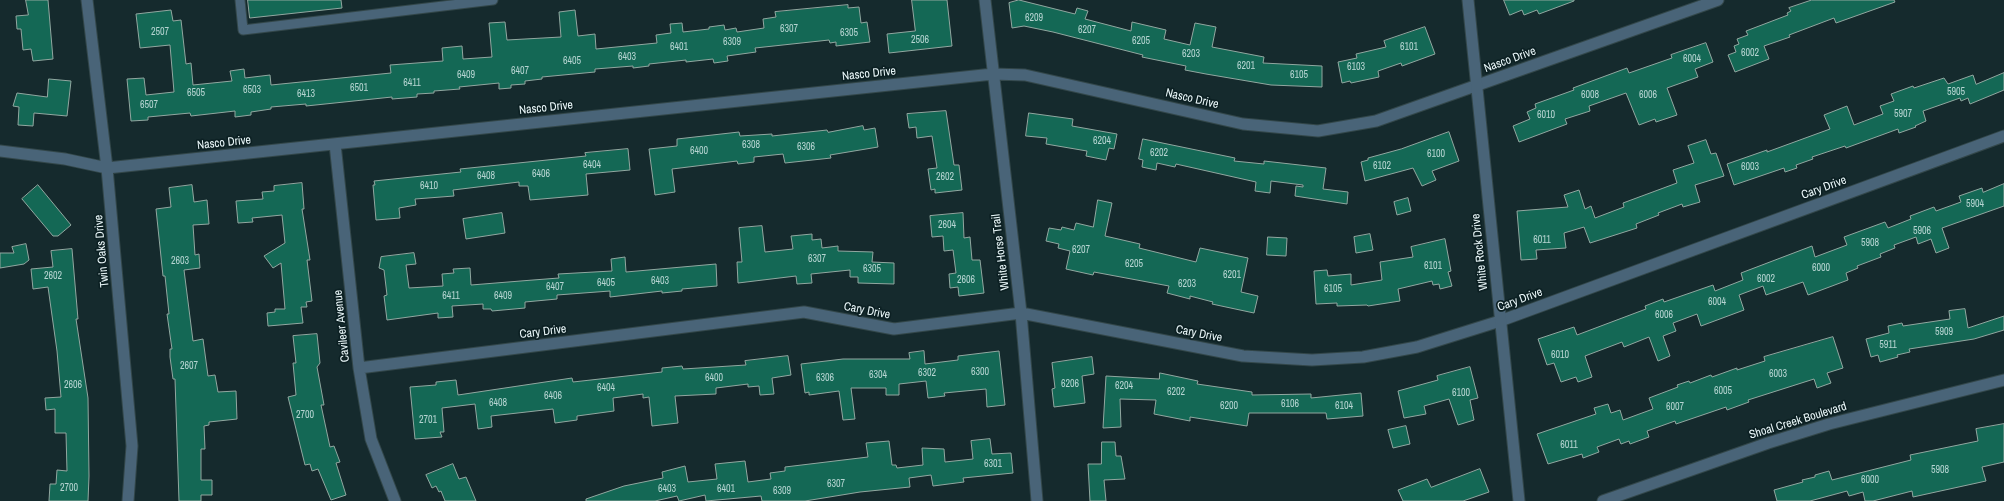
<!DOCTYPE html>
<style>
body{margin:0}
canvas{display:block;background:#152a2d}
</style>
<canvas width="2004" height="501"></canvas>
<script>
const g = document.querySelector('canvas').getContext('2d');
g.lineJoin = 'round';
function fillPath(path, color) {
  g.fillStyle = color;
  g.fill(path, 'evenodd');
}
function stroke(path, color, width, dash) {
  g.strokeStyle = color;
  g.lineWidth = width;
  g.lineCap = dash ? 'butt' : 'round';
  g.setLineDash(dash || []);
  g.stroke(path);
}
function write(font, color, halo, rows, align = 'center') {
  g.font = font + ' "Archivo Narrow",sans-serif';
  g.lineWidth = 3.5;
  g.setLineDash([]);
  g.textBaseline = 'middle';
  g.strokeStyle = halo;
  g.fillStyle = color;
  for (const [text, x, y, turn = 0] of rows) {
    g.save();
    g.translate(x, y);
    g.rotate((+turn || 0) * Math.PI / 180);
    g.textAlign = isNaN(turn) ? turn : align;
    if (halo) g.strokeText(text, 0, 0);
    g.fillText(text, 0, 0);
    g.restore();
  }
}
const building = new Path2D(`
 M26,0H48L53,59L33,61L31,49L23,50L21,29H17L16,16L28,15Z
 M248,0H341L342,8L250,18Z
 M912,0H947L952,46L889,53L887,34L915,31Z
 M1019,0L1075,14L1077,8L1088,11L1085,19L1131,31L1132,22L1166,30L1164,39L1190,45L1195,23L1216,27L1212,47L1264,57L1263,63L1322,66V87L1271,85L1206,74L1185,70L1186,66L1142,57L1143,55L1053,32L1024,26L1012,28L1009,3Z
 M1504,0H1574V1L1539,14L1537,10L1524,15L1522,10L1510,15Z
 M1812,0H1894L1895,2L1836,23L1834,18L1789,35L1790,37L1764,46L1769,59L1735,72L1728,55L1736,52L1734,46L1739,44L1737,39L1748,35L1746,31L1788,15L1787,13L1791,11L1789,8Z
 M848,5V8L859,7L861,23L867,22L870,42L836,46V42L830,43L829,40L755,48L756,52L727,56L728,61L714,63L713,59L686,62V60L649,64V66L633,68V66L595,69V72L542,77V79L525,81V84L511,85V88L499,89V83L459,87L460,89L434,91V93L417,94V97L392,99V97L306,106V104L271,107V109L251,112V115L235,117V111L191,116L190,113L148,117V120L131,121L127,79L144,78L146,95L174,92L170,45L140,48L136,14L171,10L173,21L181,20L186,64L191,63L193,85L232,81L230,71L244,69L245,78L270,75L271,85L391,73L390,65L443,61L442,48L462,46L463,59L492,57L489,23L505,22L507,40L561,37L559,12L575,10L578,36L595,34L596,49L657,43L656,35L671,33L670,24L682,23L683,32L709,29V27L724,25L725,30L736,28L737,32L764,28L763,19L776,17L775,12Z
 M1425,27L1435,54L1402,66L1401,63L1378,71L1379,77L1351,83L1350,81L1342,83L1338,62L1357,58L1356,54L1386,47L1384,41Z
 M1706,43L1713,62L1695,69L1698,77L1667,88L1677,115L1656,122L1655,119L1639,125L1626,93L1589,106L1590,111L1565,119L1567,124L1519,142L1513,126L1530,119L1527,112L1536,108L1535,104L1574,90L1573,88L1627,68L1629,73L1672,58L1671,55Z
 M2004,73V90L1970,104L1968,98L1961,101L1960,98L1923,111L1926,121L1915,126L1916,127L1899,133L1898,129L1846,148L1845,146L1812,157L1813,159L1796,165L1797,168L1785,172L1784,168L1734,185L1727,164L1767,150V152L1830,129L1824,115L1847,106L1854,125L1883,114L1880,106L1894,101L1891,94L1913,86L1914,88L1944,78L1948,84L1973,75L1976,84Z
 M49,79L71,81L67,116L34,113L33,126L18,125L19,107L13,106L17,93L47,97Z
 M946,111L954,165H959L962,190L935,193V189L931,190L928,169L937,168L932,136L917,138L916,127L909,128L907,114Z
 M1029,113L1073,119L1072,126L1117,134L1114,149L1109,148L1106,160L1086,156L1087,151L1046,144L1047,138L1026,136Z
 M863,126L864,130L875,128L878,147L830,155L831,158L785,163L783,154L754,157V162L738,164L737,161L672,169L675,192L655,195L649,149L677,146V139L739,132L740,136L772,134V136L827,130L828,132Z
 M1449,132L1459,161L1432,171L1436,180L1422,186L1413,168L1365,181L1361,162L1368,160V158L1401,149Z
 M1143,139L1235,158L1234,161L1264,164V161L1326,168L1323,189L1348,192L1347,204L1295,196L1296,186L1303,187V185L1271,181L1270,193L1255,191L1256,182L1176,164L1175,167L1157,163L1156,170L1142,167L1143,160L1139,159Z
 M1706,140L1711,154L1716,153L1724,176L1695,185L1700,202L1683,207L1682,204L1658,213L1659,215L1636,224L1637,228L1590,243L1584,227L1564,233L1566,248L1536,250L1537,259L1521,260L1517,211L1568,207L1564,195L1579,190L1585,209L1591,206L1595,218L1624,207L1623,203L1677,183L1673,170L1694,163L1688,146Z
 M628,149L630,170L586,174L588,195L530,200L528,186H519V182L453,190L454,196L415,199L416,205L399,208L400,218L376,220L373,185H375L374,181L461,172L460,169L586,156L585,153Z
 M302,183L304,209H302L310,260H307L312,301L306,302L307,307H301L303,323L268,326L267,313L275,312V309H285L281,263L273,268L264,256L285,243L282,215L252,218L253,222L238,223L236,201L263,199L262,192L274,191V186Z
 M2004,184V206L1942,228L1949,248L1936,253L1931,239L1918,244L1916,237L1894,245L1895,248L1880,254L1881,257L1857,266L1858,268L1846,273L1848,280L1808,295L1803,282L1766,295L1763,286L1739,295L1744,310L1701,326L1697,314L1673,323L1676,331L1663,336L1670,356L1658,361L1649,337L1624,347L1622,342L1585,356L1592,377L1578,382L1576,377L1561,382L1554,363L1547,365L1538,339L1574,327L1577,335L1646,309L1645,306L1663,299L1664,302L1713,285L1715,291L1743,280L1741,273L1812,246L1815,257L1847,245L1844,237L1885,222L1888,228L1911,219L1910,216L1934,207L1936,211L1961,202L1959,196L1982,188L1983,192Z
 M38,185L71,225L58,236H53L22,199Z
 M192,185L194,202L207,200L209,224L193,225L195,255L199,254L200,268L184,270L193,341L203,339L208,376L215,375L218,392L236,391L237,419L209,422V425L204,426L205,449H201V480H212V495H201V501H179L175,379H173L170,357V349H172L167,314H169L165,276H163L156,209L171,207L169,188Z
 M1408,198L1411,211L1397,215L1394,202Z
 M1098,200L1112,203L1105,236L1140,244L1139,248L1196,262L1200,248L1248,258L1241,292L1258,296L1254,313L1212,304L1213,302L1190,296V299L1167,293L1169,286L1094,272L1093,275L1066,269L1070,251L1058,248L1059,244L1046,241L1049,228L1061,230L1062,227L1074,230L1076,223L1093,227Z
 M502,213L505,233L466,239L463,219Z
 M963,213L964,238L970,237L972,260H980L984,293L959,296L958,287L950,288L949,274L956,273L953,250L944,251L943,236L932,237L930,216Z
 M762,226L765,252L793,249L791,236L812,234V240L821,239L822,248L838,246V251L873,252L872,262L894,263V284L858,283V277H850V270L811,274L812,283L797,284L796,276L738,283L737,262H742L739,228Z
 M1370,234L1373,250L1356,253L1354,237Z
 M1268,237L1287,238L1286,256L1267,255Z
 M1445,239L1451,271L1448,272L1452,286L1440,289L1439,284L1433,285L1432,281L1398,289L1400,301L1368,306L1367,305L1337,306V303L1316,304L1314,271L1327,270L1328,276L1351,274V285L1382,280L1380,262L1413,257L1411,247Z
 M26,244L29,260L24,264L0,268V253H14L12,247Z
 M72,249L78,319H76L88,398L89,476L88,501H49L50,484H56L57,470L67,471L66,433H55V409L46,410L45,398L61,397L57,351L48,287L33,289L31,269L53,267L51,251Z
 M414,253L416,264L406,265L409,288L443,286L442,274L454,273L453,269L470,268L471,285L533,280L559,278L558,274L612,271L611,259L625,257L626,272L716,264L717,286L682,289V291L662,293V291L610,297V291L557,295V299L525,302V308L492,311L491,309H483V304L452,306L453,317L438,318V313L387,320L384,296L387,295L384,270L379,268L381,257Z
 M1965,309L1968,328L2004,316V330L1974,339L1909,349L1910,352L1897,355L1898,357L1880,362L1878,355L1871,357L1866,339L1889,333L1888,326L1902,323L1903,326L1950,319L1949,311Z
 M317,334L320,363L317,367L324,405H321L330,447L334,446L340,462L336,463L346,495L331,500L318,469L312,471L310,464L305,465L288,397L296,395L293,363H296L293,336Z
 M1833,337L1843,368L1827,373L1831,383L1817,388L1814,379L1748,400L1749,402L1727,410L1726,407L1676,424L1675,421L1647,431L1649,437L1630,444L1629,441L1621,444L1619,439L1597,447L1599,452L1583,458L1582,454L1548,464L1537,434L1596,414L1594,408L1608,404L1611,413L1620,410L1623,420L1653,409L1649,398L1678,387L1677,385L1689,381L1690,383L1711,375L1712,377L1737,368V370L1765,361L1764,357Z
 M924,351L925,364L958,360V356L999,351L1005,405L987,407L986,389L944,393L945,396L928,398L926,381L899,384V395H886V388H851L855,419L843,420L839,391L809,395V392L805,393L801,364L843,359H910L909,353Z
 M788,356L791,375L772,378L774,394L760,395L759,386L748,387V384L716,388V394L675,396L678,423L652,426L649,397L643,398V394L613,398L614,411L577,416V420L555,423L553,409L491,416L492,427L478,429L475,404L442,408L444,432H440L442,437L415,439L410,387L436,385V382L456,380L458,395L572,378L573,382L662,372V368L682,366L683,369L746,365L745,361Z
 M1092,357L1094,374L1082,376L1085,403L1054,407L1052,389L1055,388L1052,363Z
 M1470,367L1478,398L1470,400L1474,420L1458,425L1449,399L1424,406L1426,414L1404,418L1398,391L1438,380L1437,376Z
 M1160,373L1198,381L1197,384L1252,392V395L1311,394V398L1361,393L1363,416L1327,419L1326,413H1249L1247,426L1190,417V421L1154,414L1156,400L1120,399L1121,427L1103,428L1106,376L1159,379Z
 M2004,424V462L1982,467L1986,481L1913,497L1912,491L1873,501H1865L1863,492L1849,496L1847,491L1810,501H1777L1774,490L1803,482L1802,480L1815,477V475L1829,471L1832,480L1911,460L1910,455L1978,441L1976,429Z
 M1406,426L1410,444L1393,448L1388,430Z
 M990,439L992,454L1011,453L1013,473L963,478L964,482L933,486L931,475L909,478L910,487L860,492L805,501H762L761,496L706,501L705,495L679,501L677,496L655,501H586V499L624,486L663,478L662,472L685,466L688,482L717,479L715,464L745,461L748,482L771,479L770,473L785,471V467L868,457L866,443L889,441L892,465H896L897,468L923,465L922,448L944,449L945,462L973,459L971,441Z
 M1102,442H1115L1116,456H1121L1125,479L1104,480L1106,501H1090L1088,464H1101Z
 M453,464L459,479L466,477L476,501H445L441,491L439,492L436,486L432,488L426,475Z
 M1480,469L1489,492L1463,501H1403L1398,490L1427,479L1431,487Z`);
fillPath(building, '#146855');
stroke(building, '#91a7a0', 1);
const service = new Path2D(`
 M240,0L243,30L493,0`);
const minor = new Path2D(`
 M87,0L107,168L132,446L128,501
 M985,0L1021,313L1037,501
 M335,144L359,368L371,439L395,501
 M0,151L65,159L107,168L993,74L1025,75L1243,124L1318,131L1376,121L1718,0
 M359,368L804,312L894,329L1021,313L1243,356L1312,360L1363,357L1417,347L1500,321L2004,136`);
const tertiary = new Path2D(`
 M1468,0L1519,501
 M1603,501L1768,443L1829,424L2004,380`);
stroke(service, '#33474a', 11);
stroke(minor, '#33474a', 13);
stroke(tertiary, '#33474a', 13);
stroke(service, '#496478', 9);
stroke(minor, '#496478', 11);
stroke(tertiary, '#496478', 11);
write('10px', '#b5d4d1', null, [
 ["6209",1034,18],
 ["6307",789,29],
 ["6207",1087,30],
 ["2507",160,32],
 ["6305",849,33],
 ["2506",920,40],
 ["6205",1141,41],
 ["6309",732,42],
 ["6401",679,47],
 ["6101",1409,47],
 ["6002",1750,53],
 ["6203",1191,54],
 ["6403",627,57],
 ["6004",1692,59],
 ["6405",572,61],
 ["6201",1246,66],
 ["6103",1356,67],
 ["6407",520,71],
 ["6409",466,75],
 ["6105",1299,75],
 ["6411",412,83],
 ["6501",359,88],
 ["6503",252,90],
 ["5905",1956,92],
 ["6505",196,93],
 ["6413",306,94],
 ["6008",1590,95],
 ["6006",1648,95],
 ["6507",149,105],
 ["5907",1903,114],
 ["6010",1546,115],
 ["6204",1102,141],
 ["6308",751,145],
 ["6306",806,147],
 ["6400",699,151],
 ["6202",1159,153],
 ["6100",1436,154],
 ["6404",592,165],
 ["6102",1382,166],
 ["6003",1750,167],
 ["6406",541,174],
 ["6408",486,176],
 ["2602",945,177],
 ["6410",429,186],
 ["5904",1975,204],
 ["2604",947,225],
 ["5906",1922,231],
 ["6011",1542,240],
 ["5908",1870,243],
 ["6207",1081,250],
 ["6307",817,259],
 ["2603",180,261],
 ["6205",1134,264],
 ["6101",1433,266],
 ["6000",1821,268],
 ["6305",872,269],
 ["6201",1232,275],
 ["2602",53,276],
 ["6002",1766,279],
 ["2606",966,280],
 ["6403",660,281],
 ["6405",606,283],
 ["6203",1187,284],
 ["6407",555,287],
 ["6105",1333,289],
 ["6411",451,296],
 ["6409",503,296],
 ["6004",1717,302],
 ["6006",1664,315],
 ["5909",1944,332],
 ["5911",1888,345],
 ["6010",1560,355],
 ["2607",189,366],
 ["6300",980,372],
 ["6302",927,373],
 ["6003",1778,374],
 ["6304",878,375],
 ["6400",714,378],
 ["6306",825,378],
 ["6206",1070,384],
 ["2606",73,385],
 ["6204",1124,386],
 ["6404",606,388],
 ["6005",1723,391],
 ["6202",1176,392],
 ["6100",1461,393],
 ["6406",553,396],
 ["6408",498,403],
 ["6106",1290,404],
 ["6200",1229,406],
 ["6104",1344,406],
 ["6007",1675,407],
 ["2700",305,415],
 ["2701",428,420],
 ["6011",1569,445],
 ["6301",993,464],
 ["5908",1940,470],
 ["6000",1870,480],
 ["6307",836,484],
 ["2700",69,488],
 ["6403",667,489],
 ["6401",726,489],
 ["6309",782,491]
]);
write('12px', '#ebf8fa', '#0c2023', [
 ["Nasco Drive",1510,60,-20],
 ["Nasco Drive",869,74,-6],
 ["Nasco Drive",1192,99,13],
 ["Nasco Drive",546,108,-6],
 ["Nasco Drive",224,143,-6],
 ["Cary Drive",1824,188,-20],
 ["Twin Oaks Drive",102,251,-95],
 ["White Horse Trail",1001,252,-97],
 ["White Rock Drive",1480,252,-96],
 ["Cary Drive",1520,300,-20],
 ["Cary Drive",867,311,11],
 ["Cavileer Avenue",342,326,-96],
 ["Cary Drive",543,332,-7],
 ["Cary Drive",1199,334,11],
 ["Shoal Creek Boulevard",1798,421,-17]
]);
</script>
